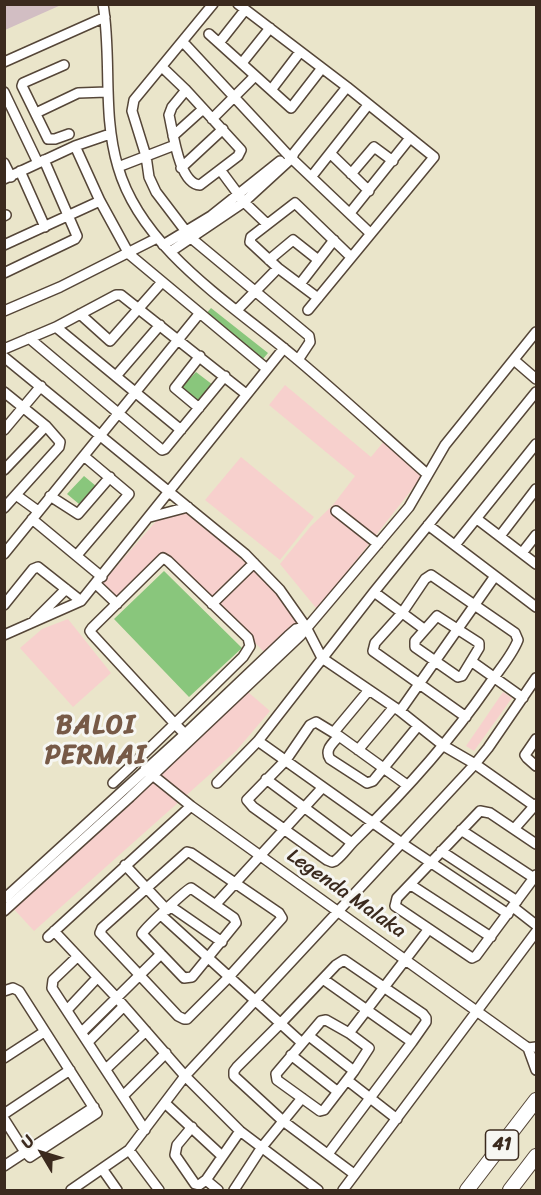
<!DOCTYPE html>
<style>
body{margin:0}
#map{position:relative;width:541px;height:1195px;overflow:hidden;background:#eae5ca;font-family:Sriracha,sans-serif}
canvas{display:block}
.frame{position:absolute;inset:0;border:6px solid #3b2a1e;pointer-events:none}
.north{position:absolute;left:12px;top:1123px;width:60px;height:60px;-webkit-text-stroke:4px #f6f6f2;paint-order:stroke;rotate:308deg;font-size:16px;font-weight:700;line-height:24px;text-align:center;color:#3b2a1e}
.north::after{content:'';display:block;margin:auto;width:21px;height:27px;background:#3b2a1e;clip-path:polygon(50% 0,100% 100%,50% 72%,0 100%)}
</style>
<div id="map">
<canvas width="541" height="1195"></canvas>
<div class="frame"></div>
<div class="north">U</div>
</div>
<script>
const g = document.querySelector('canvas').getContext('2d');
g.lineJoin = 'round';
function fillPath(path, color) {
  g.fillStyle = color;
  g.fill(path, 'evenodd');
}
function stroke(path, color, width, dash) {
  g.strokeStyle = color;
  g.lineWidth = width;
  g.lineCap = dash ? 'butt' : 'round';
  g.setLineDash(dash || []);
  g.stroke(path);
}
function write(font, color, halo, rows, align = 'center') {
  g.font = font + ' Sriracha,sans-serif';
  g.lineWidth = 6;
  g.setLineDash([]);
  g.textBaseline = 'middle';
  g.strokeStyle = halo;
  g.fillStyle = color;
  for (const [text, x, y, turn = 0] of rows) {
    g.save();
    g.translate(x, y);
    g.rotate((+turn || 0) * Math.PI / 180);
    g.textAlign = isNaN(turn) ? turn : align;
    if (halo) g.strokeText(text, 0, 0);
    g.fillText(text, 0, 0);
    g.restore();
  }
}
fillPath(new Path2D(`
 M285,385L371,457L385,440L424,474L329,595L316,608L280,564L311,526L333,505L355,476L269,405Z
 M241,457L314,517L280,560L205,500Z
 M182,512L191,515L272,586L302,628L270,658L171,558L117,599L101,584L158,519Z
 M68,619L111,673L73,707L20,648L42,629Z
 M248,692L270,711L236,751L34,931L12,907Z
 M503,692L512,698L474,751L466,746Z`), '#f7d0cd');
fillPath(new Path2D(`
 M5,4H61V5L5,30Z`), '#d2bec3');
fillPath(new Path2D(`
 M211,308L268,353L262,360L205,315Z
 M196,372L213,385L197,403L180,389Z
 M84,476L96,486L79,504L67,494Z
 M164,571L242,648L189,697L114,619Z`), '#89c67c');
const minor = new Path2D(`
 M103,4C112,58 102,114 118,167C142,251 235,306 298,360C342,397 384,436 427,474
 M213,4L134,100L132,111L146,156L149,177L156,192L191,238L309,336L310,342L298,360
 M238,4L347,87L434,157L308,310
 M209,34L291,108L322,68
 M183,42L288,155L370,233
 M219,43L245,10
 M4,62L105,17
 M242,63L270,28
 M64,65L23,83L22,86L48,139H55L69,134
 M162,67L186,90L241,150L238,156L200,185C179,184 173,132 169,115L172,107L186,90
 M271,90L300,52
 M4,92L38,163
 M36,113L78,93L107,92
 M212,119L255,76
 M173,136L203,109
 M75,146L100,201L129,254L267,369
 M331,154L369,191
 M4,163L11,177
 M118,167L175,145
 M181,168L223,129
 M20,171L45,227
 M221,171L244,202L267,224
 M351,174L374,147L393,161
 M312,176L368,105
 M4,179L75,146L110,134
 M350,213L410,138
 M4,216L6,215
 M4,245L100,201
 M163,245L211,216L280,161
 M170,252L244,202L292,158L294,153L347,87
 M269,260L293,240L317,259
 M4,273L75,239L77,236L44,160
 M300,284L334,240
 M318,298L278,268L250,242L251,237L295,203L351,257
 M237,310L278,268
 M4,311L60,287L157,238
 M80,314L110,341L162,282
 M56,327L181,430
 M29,338L162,450L165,449L225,376
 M4,349L56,327L116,295H121L246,394
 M4,357L245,554L280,590L306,627L322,658L400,711L444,746L475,764L536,807
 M514,360L536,379
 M116,376L160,325
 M4,392L46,426L60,442L59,447L4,508
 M199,408L175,388L200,356
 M4,430L41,386
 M4,470L46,426
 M16,495L38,511
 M50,496L78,514L110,477
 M336,511L378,544
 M150,517L188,507
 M32,519L102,577
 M477,519L536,564
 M428,525L536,607
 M500,536L536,489
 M455,545L536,444
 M522,553L536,535
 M4,554L199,314
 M77,555L129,494L85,457
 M96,584L117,604
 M374,592L424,629
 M212,604L254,563
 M4,605L33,569L38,567L81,601
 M437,616L479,643V648L462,676L458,677L415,647V641Z
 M34,621L66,589
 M4,635L81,601L284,348
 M471,661L523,698
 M400,711L495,576
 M334,732L369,690
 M339,736C333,743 324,750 330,759L367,783L373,781L418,726
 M536,739L525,755L527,758L536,766
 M258,741L403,844L508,914
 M358,750L394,707
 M145,769L191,806L528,1048
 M266,779L352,843
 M113,783C157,742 200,699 243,657L250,646L248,638L168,561L163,558L92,628L90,631L92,634L175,724L185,734
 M217,783L258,741L374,592L536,392
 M407,785L339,736L316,722L310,725L286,760L247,800L253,807L327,860L332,862L335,861C344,854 349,845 357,838C405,791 450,741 488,686C498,671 512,656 518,640L515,633L431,575L425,579L402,613L375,643L373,651L466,717
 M514,829L536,804
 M461,830L534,878
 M536,844L490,813L480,811L397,898L395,906L472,958L476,956L536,875
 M441,851L517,901
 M187,852L191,853L279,913L282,918L228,978L187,1019H184L178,1016L100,933L102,928Z
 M125,865L167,910
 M411,885L491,937
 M191,888L234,918L236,923L192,977L184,978L142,934C144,929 186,890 191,888Z
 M4,899L185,734L288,636L296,629L306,627
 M216,904L323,787
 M170,906L222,942
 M513,907L536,925
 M4,911L130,797L300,636L409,507L445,445L536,332
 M161,915L302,1043
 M54,931L116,997L185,1076L240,1131L318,1190
 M48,937L191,806
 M77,957L53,980L52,988L145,1130
 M323,979L412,1042
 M4,991L13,988L19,991L97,1113L30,1157L25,1152L4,1119
 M67,1010L97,978
 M326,1020L349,1033L369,1048L354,1071L324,1110L320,1111L277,1080L276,1074L321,1021Z
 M82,1032L161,954
 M349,1033L428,930
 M309,1036L354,1071
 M88,1042L124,1006
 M536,1047L528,1048L536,1070
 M291,1055L338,1092
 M4,1058L44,1032
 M106,1069L146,1031
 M347,1080L397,1119
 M123,1096L166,1053
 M166,1104L222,1156
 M4,1114L70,1070
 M192,1127L177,1145L175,1155L195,1184L199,1185L206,1180L240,1131
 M129,1150L159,1190
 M328,1154L412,1042L426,1022V1018L423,1014L344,960L336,965L280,1024L237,1067L234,1071V1076L283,1121L354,1174
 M4,1166L94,1107
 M103,1170L117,1190
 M206,1180L218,1190
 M71,1190L129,1150L185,1076L475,764L488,748L536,678
 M234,1190L262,1147L302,1098
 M343,1190L536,932`);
const highway = new Path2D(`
 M467,1190L536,1100
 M510,1190L536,1156`);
stroke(minor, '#554638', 12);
stroke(highway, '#554638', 16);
stroke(minor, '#fff', 9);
stroke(highway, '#fff', 14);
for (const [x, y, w] of [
 [502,1145,33]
]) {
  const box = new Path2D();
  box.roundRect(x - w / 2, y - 15, w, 30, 4.5);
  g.fillStyle = '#f6f6f2';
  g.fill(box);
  stroke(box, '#3b2a1e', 1.5);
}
write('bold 18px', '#3b2a1e', null, [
 ["41",502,1145]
]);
write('20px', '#3b2a1e', '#f6f6f2', [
 ["Legenda Malaka",346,894,35]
]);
g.letterSpacing = '1.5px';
write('bold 26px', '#775a47', '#f6f6f2', [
 ["BALOI",96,726],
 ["PERMAI",96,756]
]);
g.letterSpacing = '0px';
</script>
